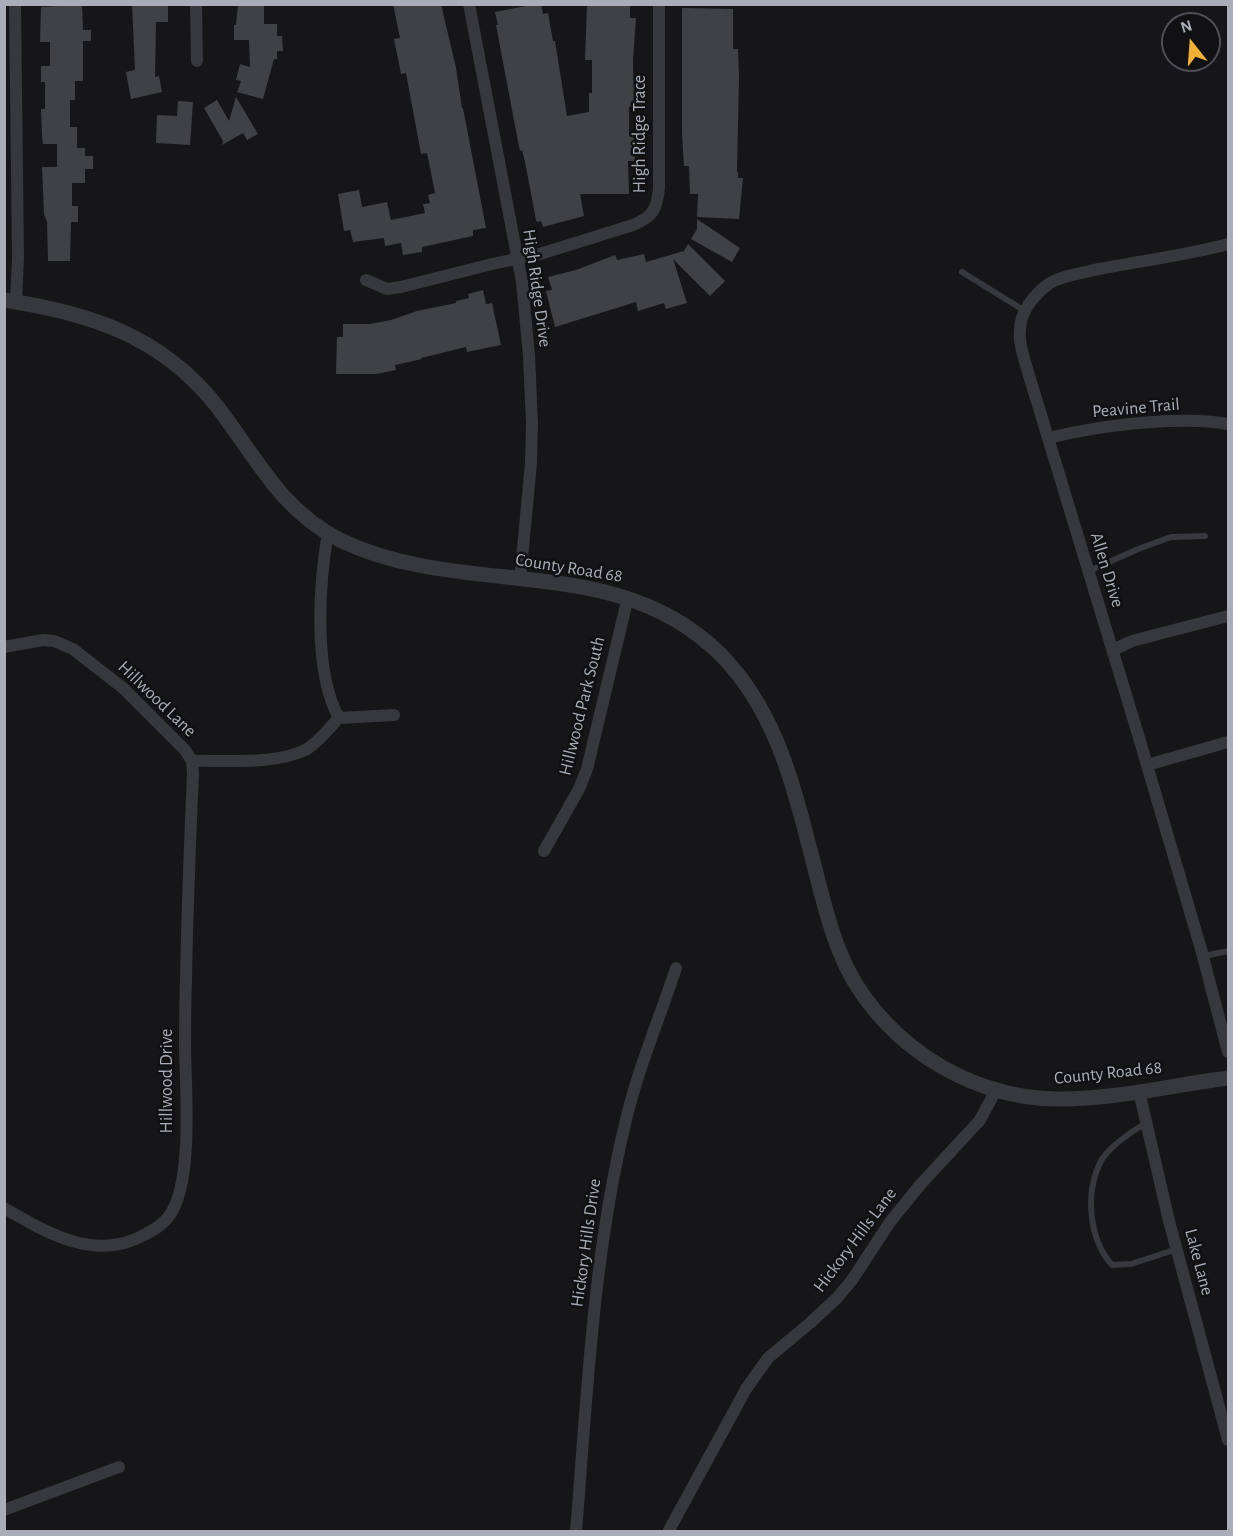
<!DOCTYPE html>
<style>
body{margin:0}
#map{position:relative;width:1233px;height:1536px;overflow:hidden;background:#161618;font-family:"Alegreya Sans",sans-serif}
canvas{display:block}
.frame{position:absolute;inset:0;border:6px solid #a8adb8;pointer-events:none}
.north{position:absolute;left:1161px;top:12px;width:60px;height:60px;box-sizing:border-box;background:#111113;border:2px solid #4d4f55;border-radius:50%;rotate:343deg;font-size:16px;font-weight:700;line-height:24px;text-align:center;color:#a8adb8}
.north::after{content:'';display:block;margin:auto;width:21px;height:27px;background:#f2b134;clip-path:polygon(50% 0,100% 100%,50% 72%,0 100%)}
</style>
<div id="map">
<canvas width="1233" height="1536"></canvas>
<div class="frame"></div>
<div class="north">N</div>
</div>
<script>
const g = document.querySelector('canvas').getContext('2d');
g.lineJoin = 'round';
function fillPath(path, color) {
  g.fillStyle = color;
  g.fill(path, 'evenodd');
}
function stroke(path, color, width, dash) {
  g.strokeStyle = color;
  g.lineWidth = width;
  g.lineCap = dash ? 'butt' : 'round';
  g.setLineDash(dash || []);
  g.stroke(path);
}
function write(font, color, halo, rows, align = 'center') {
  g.font = font + ' "Alegreya Sans",sans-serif';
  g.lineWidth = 5;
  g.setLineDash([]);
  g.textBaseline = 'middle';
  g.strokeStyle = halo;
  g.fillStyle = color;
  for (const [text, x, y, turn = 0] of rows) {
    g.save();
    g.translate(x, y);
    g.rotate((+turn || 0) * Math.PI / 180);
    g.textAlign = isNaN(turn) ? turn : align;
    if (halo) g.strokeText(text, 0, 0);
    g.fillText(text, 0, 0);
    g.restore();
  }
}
fillPath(new Path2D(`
 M57,4H82L83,30H91V41H83V81H75V100H70V127H77V148H85V156H93V169H85V183H72V206H78V222H71L70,261H48L47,222L44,214L42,167H57V144H43L42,136L41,109H45V82H41V66H50V42H40L41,7L57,6Z
 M132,4L168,5V22H156L155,77L159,76L162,92L131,99L126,72L135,70Z
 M238,4H264V24H277V36H282L283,51H277V59H274L263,99L237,92L241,81L236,80L240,64L250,67L249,40H234V25H236Z
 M393,4H441L456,68L462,108H463L486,228L473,230V236L422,247V252L403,255L401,243L385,246L384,238L353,242L350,230L344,231L338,194L359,190L362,207L387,202L391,220L425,213L423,204L430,203L428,195L435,193L427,153L421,154L406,73L401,74L394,39L400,38Z
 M536,4H541L543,14L548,13L553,41H555L567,116L589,112V93H592V60H585L587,4H630V18H636L633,60L634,107H629V134H633L635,161H628L629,194H580L584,216L543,227L541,221L537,222L536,220L525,162L522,150L520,151L516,131L496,25H498L495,12Z
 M682,8L733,9V49H738L739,77L737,172H738V178H743L739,219L697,217L698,194H690L689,166H684L682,133Z
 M236,97L258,134L247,140L243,133L222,145L223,141L204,108L217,100L229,121Z
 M178,101L193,102L190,145L156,143L157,115L177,116Z
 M697,219L740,248L732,262L691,239L697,229Z
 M688,244L725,281L710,296L673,259L687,303L666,309L664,303L638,311L636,302L555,327L546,291L552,290L548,277L576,270L615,255L617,260L644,254L646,262L684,251Z
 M483,290L486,304L492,303L501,345L467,352L466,347L421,358L422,359L395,365L396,370L376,374H336L337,337H343V324H370L391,320L417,311L456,303V301L469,298L468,294Z`), '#404145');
stroke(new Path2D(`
 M962,272L1025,311
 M1089,571L1138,549L1171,537L1205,536
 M1204,956L1228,951
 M1146,1123C1132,1131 1106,1149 1100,1163C1085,1194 1089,1239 1112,1265L1131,1264L1177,1249`), '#37383d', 6);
stroke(new Path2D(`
 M15,4L18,258L16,301
 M196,4L197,61
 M469,4L522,282L529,356L532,424L531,463L520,580
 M1228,244C1184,256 1138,261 1094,270C1079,274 1063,275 1050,283C1038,291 1026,305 1022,318C1016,336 1023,355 1028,372L1137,731L1201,949L1228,1052
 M366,280L387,289L401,287L492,264L540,254L633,225C653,217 657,209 659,188V4
 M1048,438C1097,426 1179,415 1228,424
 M328,532C319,585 313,671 339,718
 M4,647L43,640L54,641L73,649L123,688L185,750L192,761L193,773C190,843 187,913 186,982C185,1005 185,1028 185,1051C186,1090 193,1185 169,1216C163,1225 153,1230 144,1235C96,1262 47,1233 4,1208
 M1113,650L1132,641L1228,616
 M339,718L394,715
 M192,761C224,760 275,765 305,750C318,743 329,728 339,718
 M1147,765L1228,742
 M544,851L579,789L587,769L628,597
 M1139,1091L1169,1221L1228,1440
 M4,1510L119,1467
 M576,1532C587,1396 593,1257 625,1124C637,1071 659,1020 676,968
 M668,1532L746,1389L768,1358L810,1323L837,1298L852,1280L890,1222L920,1185L980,1120L996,1090`), '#37383d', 12);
stroke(new Path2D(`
 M4,300C89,313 160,335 216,405C255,455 280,510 340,540C464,600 616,550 720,654C771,705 791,774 808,842C818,878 825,915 839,950C873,1038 967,1100 1060,1099C1117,1099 1173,1085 1228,1078`), '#37383d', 15);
write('18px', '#a8adb8', '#111113', [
 ["High Ridge Trace",640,134,-90],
 ["High Ridge Drive",537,288,82],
 ["Peavine Trail",1136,408,-5],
 ["County Road 68",569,568,9],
 ["Allen Drive",1107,570,73],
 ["Hillwood Lane",157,699,44],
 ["Hillwood Park South",582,706,-76],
 ["County Road 68",1108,1073,-6],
 ["Hillwood Drive",167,1081,-90],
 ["Hickory Hills Lane",855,1240,-53],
 ["Hickory Hills Drive",586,1243,-82],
 ["Lake Lane",1199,1262,75]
]);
</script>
